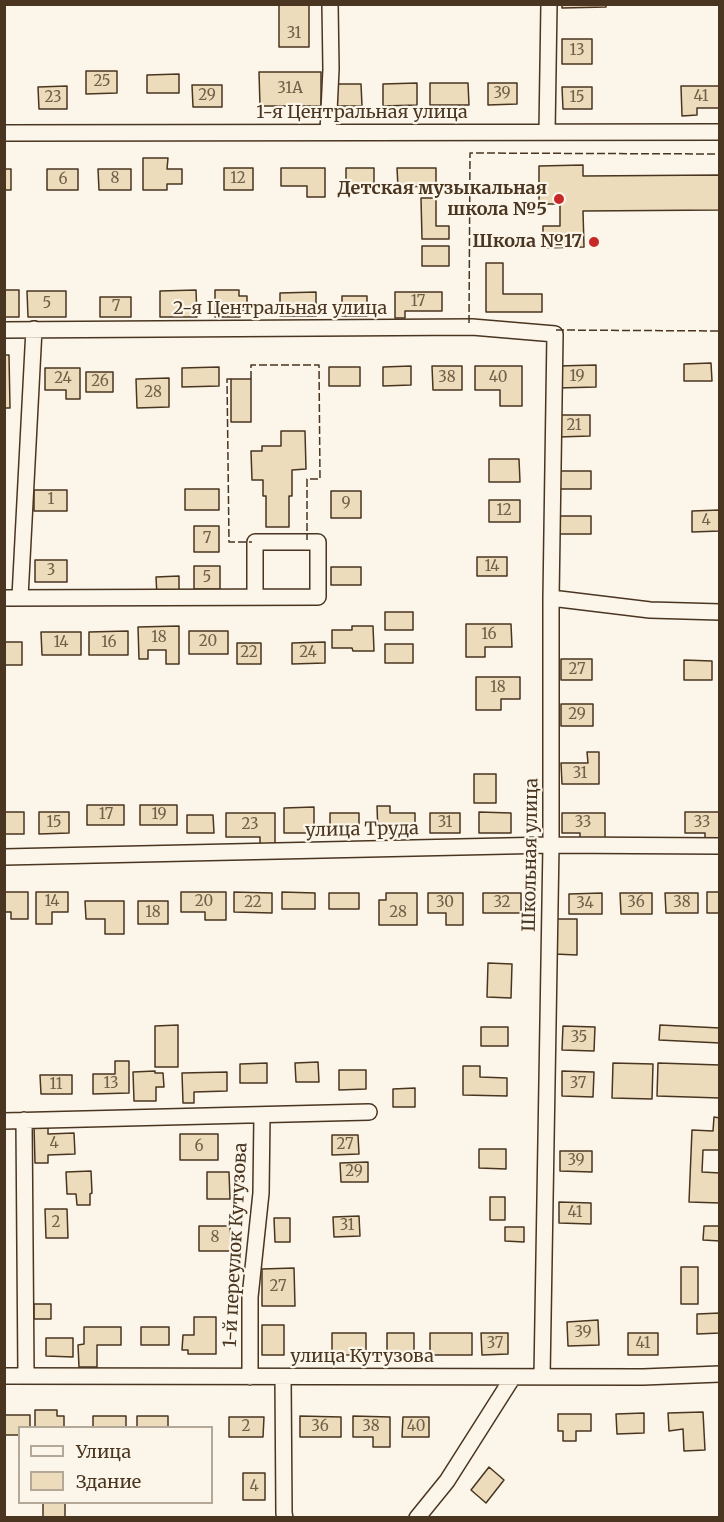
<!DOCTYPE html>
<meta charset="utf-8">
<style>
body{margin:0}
#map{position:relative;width:724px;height:1522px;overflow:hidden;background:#fbf6e9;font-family:Merriweather,serif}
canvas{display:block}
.frame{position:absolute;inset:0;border:6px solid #4a3520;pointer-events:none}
.legend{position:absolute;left:18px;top:1426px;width:195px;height:78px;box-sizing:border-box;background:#fbf6e9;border:2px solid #b4a999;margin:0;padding:8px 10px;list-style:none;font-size:18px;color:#4a3520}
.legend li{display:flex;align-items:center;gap:12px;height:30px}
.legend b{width:30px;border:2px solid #b4a999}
</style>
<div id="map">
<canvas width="724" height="1522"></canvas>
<div class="frame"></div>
<ul class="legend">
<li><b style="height:8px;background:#fbf6e9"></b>Улица</li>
<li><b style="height:16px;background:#ecdcbc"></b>Здание</li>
</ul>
</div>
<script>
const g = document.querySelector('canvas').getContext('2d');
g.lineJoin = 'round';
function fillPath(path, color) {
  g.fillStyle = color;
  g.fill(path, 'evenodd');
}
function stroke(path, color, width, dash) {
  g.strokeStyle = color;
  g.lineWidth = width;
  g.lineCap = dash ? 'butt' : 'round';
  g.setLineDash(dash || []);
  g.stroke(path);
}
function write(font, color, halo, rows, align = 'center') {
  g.font = font + ' Merriweather,serif';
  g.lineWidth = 4.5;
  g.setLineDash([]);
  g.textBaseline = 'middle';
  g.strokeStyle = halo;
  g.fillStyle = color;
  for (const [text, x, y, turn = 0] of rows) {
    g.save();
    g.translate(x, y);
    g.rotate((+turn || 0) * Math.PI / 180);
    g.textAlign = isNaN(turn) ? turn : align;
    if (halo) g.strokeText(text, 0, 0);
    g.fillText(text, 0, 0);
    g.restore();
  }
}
const building = new Path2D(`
 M279,4H309V47H279Z
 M562,4H606V7L562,8Z
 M562,39H592V64H562Z
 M86,71H117V93L86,94Z
 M259,72H321V106H260Z
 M179,74V93H147V75Z
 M417,83V105L383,106V84Z
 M430,83H468L469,105H430Z
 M488,83H517V104L488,105Z
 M337,84H361L362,106H337Z
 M192,85H222V107H193Z
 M67,86V109H39L38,87Z
 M681,86H720V108H697V115L682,116Z
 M562,87H592V109H563Z
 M143,158H168L167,169H182V184H167V190H143Z
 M583,165V176L720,175V210L583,211L584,247L543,248V226H560V204H539V166Z
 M224,168H253V190H224Z
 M281,168H325V197H307V186H281Z
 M346,168H374V189H346Z
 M397,168H436V186L398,187Z
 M4,169H11V190H4Z
 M47,169H78V190H47Z
 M98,169H131V190H99Z
 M421,198H436V226H449V239H422Z
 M422,246H449V266H422Z
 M486,263H503V294H542V312H486Z
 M4,290H19V317H4Z
 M196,290L197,317H160V291Z
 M215,290H239V296H247V310H240V317H215Z
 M27,291H66V317H28Z
 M316,292V316H280V293Z
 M395,292H442V311H405V318H395Z
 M342,296H367V316H342Z
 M100,297H131V317H100Z
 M4,355H9L10,408H4Z
 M711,363L712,381H684V364Z
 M596,365V387L558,388V366Z
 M411,366V385L383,386V367Z
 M432,366H462V390H433Z
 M475,366H522V406H500V390H475Z
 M219,367V386L182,387V368Z
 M329,367H360V386H329Z
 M45,368H80V399H66V390H45Z
 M86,372H113V392H86Z
 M169,378V407L137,408L136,379Z
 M231,379H251V422H231Z
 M558,415H590V436L558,437Z
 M281,431H305L306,469L292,470V496H289V527H266V496H263V480H252L251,451H262V446H281Z
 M489,459H519L520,482H489Z
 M559,471H591V489H559Z
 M185,489H219V510H185Z
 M34,490H67V511H34Z
 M331,491H361V518H331Z
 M489,500H520V522H489Z
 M720,510V531L692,532V511Z
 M559,516H591V534H560Z
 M194,526H219V552H194Z
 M477,557H507V576H477Z
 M35,560H67V582H35Z
 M194,566H220V589H194Z
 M331,567H361V585H331Z
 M179,576V596H157L156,577Z
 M385,612H413V630H385Z
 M466,624H511L512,647H485V657H466Z
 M179,626V664H166V650H148V659H139L138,627Z
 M352,626H373L374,651H353L352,648H332V630H352Z
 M128,631V655H89V632Z
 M189,631H228V654H189Z
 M41,632H81V655H42Z
 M4,642H22V665H4Z
 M325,642V663L292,664V643Z
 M237,643H261V664H237Z
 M385,644H413V663H385Z
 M561,659H592V680H561Z
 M684,660L712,661V680H684Z
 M476,677H520V699H501V710H476Z
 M561,704H593V726H561Z
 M587,752H599V784H562L561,763H588Z
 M474,774H496V803H474Z
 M87,805H124V825H87Z
 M140,805H177V825H140Z
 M377,806H390V813H415V833H378Z
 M314,807V833H284V808Z
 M4,812H24V834H4Z
 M39,812H69V833L39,834Z
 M479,812L511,813V833H479Z
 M685,812H720V841H705V833H685Z
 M226,813H275V846H260V837H226Z
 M330,813H359V833H330Z
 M430,813H460V833H430Z
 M562,813H605V843H580V833H562Z
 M187,815H213L214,833H187Z
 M4,892H28V919H11V912H4Z
 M36,892H68V912H52V924H36Z
 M181,892H226V920H205V912H181Z
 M234,892L272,893V913L234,912Z
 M282,892L315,893V909H282Z
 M707,892H720V913H707Z
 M329,893H359V909H329Z
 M386,893H417V925H379V900H386Z
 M428,893H463V925H446V913H428Z
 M483,893H521V913H483Z
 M602,893V914H569V894Z
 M620,893H652V914H621Z
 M665,893H698V913H666Z
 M85,901H124V934H105V919H86Z
 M138,901H168V924H138Z
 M554,919H577V955L554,954Z
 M488,963L512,964L511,998L487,997Z
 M178,1025V1067H155V1026Z
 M660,1025L720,1028V1043L659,1040Z
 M563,1026L595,1027L594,1051L562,1050Z
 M481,1027H508V1046H481Z
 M115,1061H129V1093L93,1094V1074H115Z
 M318,1062L319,1082H296L295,1063Z
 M267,1063V1083H240V1064Z
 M613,1063L653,1064L652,1099L612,1098Z
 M658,1063L720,1065V1098L657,1096Z
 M463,1066H480V1077L507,1078V1096L463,1095Z
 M339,1070H366V1089L339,1090Z
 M155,1071V1073H163L164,1087H156V1101H134L133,1072Z
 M562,1071L594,1072L593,1097L562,1096Z
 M227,1072V1091L194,1092V1103H183L182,1073Z
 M40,1075H72V1094H41Z
 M415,1088V1107H393V1089Z
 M714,1117L720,1118V1150H703L702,1172L720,1173V1203L689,1202L692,1130L713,1131Z
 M34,1126H48V1134L74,1133L75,1154L48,1155V1163H35Z
 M180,1134H218V1160H180Z
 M332,1135H358L359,1154L332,1155Z
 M479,1149H506V1169L479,1168Z
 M560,1151H592V1172L560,1171Z
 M368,1162V1182H341L340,1163Z
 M91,1171L92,1193L90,1194V1205H77L76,1194H67L66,1172Z
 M207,1172H229L230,1199H207Z
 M490,1197H505V1220H490Z
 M559,1202L591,1203V1224L559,1223Z
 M45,1209H67L68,1238H46Z
 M359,1216L360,1236L334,1237L333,1217Z
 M274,1218H290V1242H275Z
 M199,1226H230L231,1251H199Z
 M704,1226H720V1241L703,1240Z
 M505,1227H524V1242L505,1241Z
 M681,1267H698V1304H681Z
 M294,1268L295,1306H262V1269Z
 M34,1304H51V1319H34Z
 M720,1313V1333L697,1334V1314Z
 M194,1317H216V1354H188V1350H182L183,1335H194Z
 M598,1320L599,1345L568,1346L567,1322Z
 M262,1325H284V1355H262Z
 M84,1327H121V1345H97V1367H79L78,1345L84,1344Z
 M141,1327H169V1345H141Z
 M332,1333H366V1355H332Z
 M387,1333H414V1355H387Z
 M430,1333H472V1355H430Z
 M481,1333H508V1354L482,1355Z
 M628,1333H658V1355H628Z
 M46,1338H73V1357L46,1356Z
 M35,1410H57V1416H64V1428H35Z
 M703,1412L705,1450L684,1451L683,1429L669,1431L668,1413Z
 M644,1413V1433L617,1434L616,1414Z
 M558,1414H591V1431H576V1441H563V1431H558Z
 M4,1415H30V1428H20V1435H4Z
 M93,1416H126V1428H93Z
 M137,1416H168V1428H137Z
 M300,1416L341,1417V1437H300Z
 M353,1416L390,1417V1447H373V1437H353Z
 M229,1417H264L263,1437H229Z
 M403,1417H429V1437H402Z
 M489,1467L504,1480L486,1503L471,1490Z
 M243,1473H265V1500H243Z
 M43,1502H65V1518H43Z`);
fillPath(building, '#ecdcbc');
stroke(building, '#4a3520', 1.5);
const minor = new Path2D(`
 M328,132L331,69L330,4
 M547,132L549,4
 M4,133L720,132
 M4,330L472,327L555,334L551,598V845L542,1377
 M20,597L34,329
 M4,598L318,597V542H255V597
 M551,598L650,610L720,612
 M4,857L551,845L720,846
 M24,1120L26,1376
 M4,1121L369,1112
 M4,1376L643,1377L720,1374
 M250,1377V1297L261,1193L262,1115
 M283,1377L284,1513L285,1518
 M417,1518L447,1481L513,1377`);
stroke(minor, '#4a3520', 18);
stroke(minor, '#fbf6e9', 15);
stroke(new Path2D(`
 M469,323L470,153L720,154
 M556,330L720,331
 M231,379H227L229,542H252
 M251,379V365H319L320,479H307V540`), '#4a3520', 1.5, [8, 3]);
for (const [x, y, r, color] of [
 [559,199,6,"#c62828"],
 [594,242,6,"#c62828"]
]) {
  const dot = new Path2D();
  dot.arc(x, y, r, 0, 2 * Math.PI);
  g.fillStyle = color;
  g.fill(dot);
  stroke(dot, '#fbf6e9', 2);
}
write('15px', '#725f47', null, [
 ["31",294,34],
 ["13",577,51],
 ["25",102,82],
 ["31А",290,89],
 ["39",502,94],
 ["29",207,96],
 ["41",701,97],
 ["23",53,98],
 ["15",577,98],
 ["8",115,179],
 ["12",238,179],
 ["6",63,180],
 ["17",418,302],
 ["5",47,304],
 ["7",116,307],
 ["19",577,377],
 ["38",447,378],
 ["40",498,378],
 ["24",63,379],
 ["26",100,382],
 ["28",153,393],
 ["21",574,426],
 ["1",51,500],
 ["9",346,504],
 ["12",504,511],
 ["4",706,521],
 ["7",207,539],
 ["14",492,567],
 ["3",51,571],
 ["5",207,578],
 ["16",489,635],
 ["18",159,638],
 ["20",208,642],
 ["14",61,643],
 ["16",109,643],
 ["22",249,653],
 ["24",308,653],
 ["27",577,670],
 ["18",498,688],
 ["29",577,715],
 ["31",580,774],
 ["17",106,815],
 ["19",159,815],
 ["15",54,823],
 ["31",445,823],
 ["33",583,823],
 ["33",702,823],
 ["23",250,825],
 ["14",52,902],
 ["20",204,902],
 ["22",253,903],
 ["30",445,903],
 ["32",502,903],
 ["36",636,903],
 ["38",682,903],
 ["34",585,904],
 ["18",153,913],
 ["28",398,913],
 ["35",579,1038],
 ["13",111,1084],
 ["37",578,1084],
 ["11",56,1085],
 ["4",54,1144],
 ["27",345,1145],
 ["6",199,1147],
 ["39",576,1161],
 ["29",354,1172],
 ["41",575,1213],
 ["2",56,1223],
 ["31",347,1226],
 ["8",215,1238],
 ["27",278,1287],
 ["39",583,1333],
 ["37",495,1344],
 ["41",643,1344],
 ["2",246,1427],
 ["36",320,1427],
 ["38",371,1427],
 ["40",416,1427],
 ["4",254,1487]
]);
write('18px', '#4a3520', '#fbf6e9', [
 ["1-я Центральная улица",362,113],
 ["2-я Центральная улица",280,309],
 ["улица Труда",362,830,-1],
 ["Школьная улица",531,855,-89],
 ["1-й переулок Кутузова",236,1245,-87],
 ["улица Кутузова",362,1357]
]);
write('bold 18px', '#4a3520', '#fbf6e9', [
 ["Детская музыкальная",547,189],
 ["школа №5",547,210],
 ["Школа №17",582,242]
], 'right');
</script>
